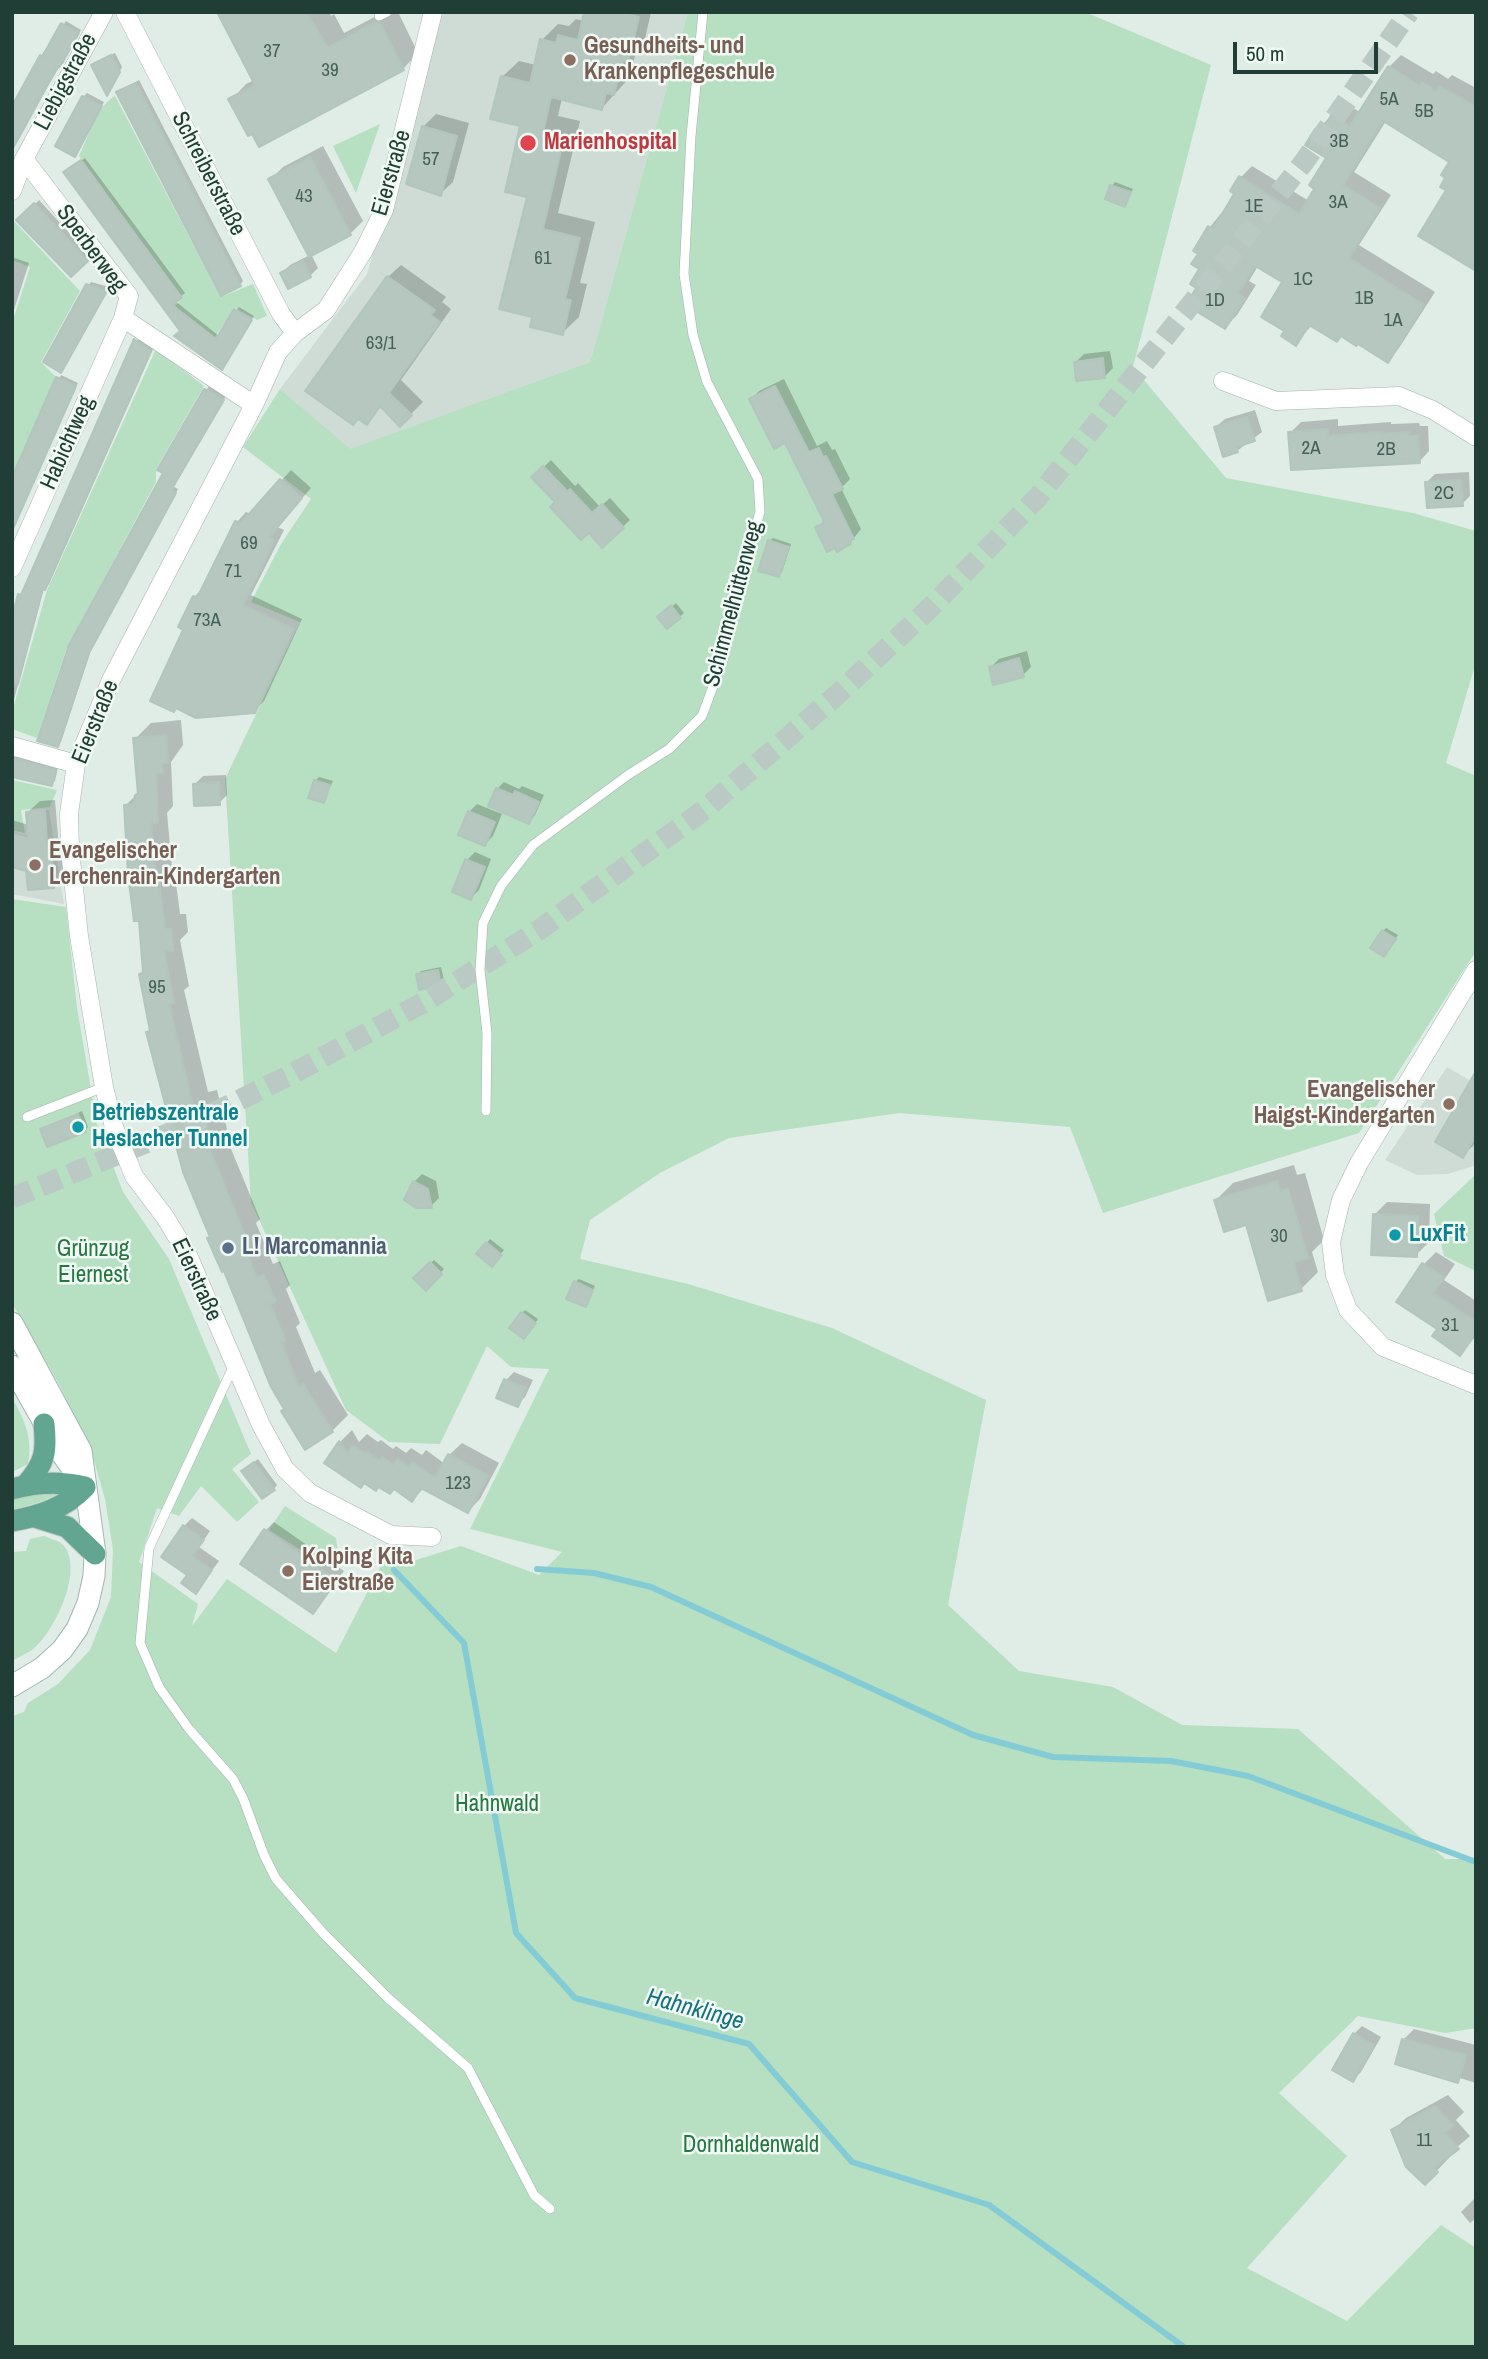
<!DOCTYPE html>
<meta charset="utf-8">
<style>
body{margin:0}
#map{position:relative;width:1488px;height:2359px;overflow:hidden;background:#e0ece6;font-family:"Archivo Narrow",sans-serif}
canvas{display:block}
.frame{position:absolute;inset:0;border:14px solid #203e35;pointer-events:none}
.scale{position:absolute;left:1233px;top:42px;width:145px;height:32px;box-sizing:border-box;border:4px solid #203e35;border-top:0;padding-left:9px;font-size:21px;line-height:24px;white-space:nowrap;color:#203e35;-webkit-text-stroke:5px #f1f9f4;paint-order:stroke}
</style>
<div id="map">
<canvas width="1488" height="2359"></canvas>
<div class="frame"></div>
<div class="scale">50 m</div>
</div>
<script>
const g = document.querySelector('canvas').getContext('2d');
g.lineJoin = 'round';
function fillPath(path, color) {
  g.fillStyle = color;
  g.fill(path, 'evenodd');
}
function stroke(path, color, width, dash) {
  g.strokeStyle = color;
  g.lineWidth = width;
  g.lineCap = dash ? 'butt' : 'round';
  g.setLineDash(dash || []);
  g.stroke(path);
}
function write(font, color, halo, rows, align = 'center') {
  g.font = font + ' "Archivo Narrow",sans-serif';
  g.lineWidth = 5;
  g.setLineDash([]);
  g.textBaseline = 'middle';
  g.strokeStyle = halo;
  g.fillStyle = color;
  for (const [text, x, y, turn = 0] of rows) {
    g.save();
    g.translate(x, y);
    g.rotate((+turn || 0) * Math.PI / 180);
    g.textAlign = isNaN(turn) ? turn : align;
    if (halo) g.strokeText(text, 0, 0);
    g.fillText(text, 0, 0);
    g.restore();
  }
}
fillPath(new Path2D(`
 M442,12H688L590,362L349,450L280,389L367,274Z
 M49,810L64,904L12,894V833L27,836L25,811Z
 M1447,1067L1476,1084V1165L1448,1174L1417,1175L1385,1160Z`), '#cedcd5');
fillPath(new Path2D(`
 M688,12H1078L1092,15L1211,65L1133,367L1226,478L1413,513L1476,531V662L1446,763L1476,776V951L1359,1133L1103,1213L1070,1127L899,1113L729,1138L660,1173L590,1220L580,1259L688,1284L832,1328L986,1400L948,1605L1019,1671L1113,1687L1182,1725L1298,1729L1445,1859H1476V2028L1445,2033L1358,2016L1279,2093L1347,2156L1247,2268L1347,2321L1441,2225L1476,2248V2347H12V1716L24,1712L28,1703L58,1684L90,1650L111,1597L113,1550L105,1499L92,1453L60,1386L12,1303V899L66,907L77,1008L97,1124L123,1192L169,1259L251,1454L232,1469L259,1502L237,1522L201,1486L179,1516L157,1508L139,1562L198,1604L192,1626L227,1579L336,1653L387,1554L413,1561L461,1546L539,1575L562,1552L470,1529L549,1369L511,1367L487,1346L440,1444L389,1442L346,1410L251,1202L225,779L300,622L251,602L281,544L311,499L243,447L280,389L350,449L590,362Z
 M115,96L221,297L253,284L267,316L257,320L235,308L215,337L175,306L183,298L79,156C87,139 99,103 115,96Z
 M380,124L356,193L333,146Z
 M12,219L80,291L41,362L56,377L12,475V323L30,267L12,260Z
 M156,349L204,386L156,469V482L66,650L37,738L12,729V712L47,590Z
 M12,780L57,790L50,807L21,810L25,833L12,830Z
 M1476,1174V1271L1444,1256L1434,1214Z
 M12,1398C25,1421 33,1438 28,1464L12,1472Z
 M54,1490L55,1495L43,1501L12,1510V1497Z
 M285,1506L336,1538L338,1553L326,1566L269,1530Z
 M44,1536C51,1539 59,1540 64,1546C84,1571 54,1633 32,1650C26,1654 18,1657 12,1661V1552L26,1551L30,1539Z`), '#b7dfc1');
fillPath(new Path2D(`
 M219,12H329L331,16L334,14L344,33L384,12H398L418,53L403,69L231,100L246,84L254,80Z
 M586,12H651L644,43L636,51L630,77L602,108L562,98L558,116L580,121L558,213L595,222L580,283L587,284L579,317L562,333L534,316L529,195L522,125L502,77L519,61L536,65L542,40L558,24L569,26L576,19L584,21Z
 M66,21L81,30L12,147V110L41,56Z
 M115,53L122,67L110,90L97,62Z
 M1401,55L1433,74L1436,71L1448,79L1452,75L1476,88V269L1448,190L1451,162L1386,121L1354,172L1391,195L1359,245L1435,292L1399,348L1387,360L1358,342L1312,325L1296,343L1286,331L1285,282L1258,266L1249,281L1256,285L1237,315L1225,327L1199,287L1202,269L1200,253L1195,250L1210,227L1237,194L1240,178L1252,166L1309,201L1328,157L1317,130L1329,118L1331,120L1346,103L1361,113L1389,67Z
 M139,80L243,281L240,285L118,92Z
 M87,93L104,102L78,151L83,97Z
 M436,114L469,123L453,182L440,194L423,127Z
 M323,146L363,221L350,234L311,254L318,268L310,276L282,273L290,265L310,255L270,180L283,167Z
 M85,158L185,293L175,301L219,336L239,307L254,316L225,364L182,331L69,169Z
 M1115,182L1133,189L1124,205L1112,186Z
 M39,200L90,256L71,274L19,220Z
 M12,257L29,263L12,316Z
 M401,265L446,297L442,302L451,309L401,380L423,402L400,425L382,406L366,423L388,277Z
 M91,282L109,287L61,370L88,286Z
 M139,337L154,347L49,584L44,588L12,707V624L20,595L24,591Z
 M1110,351L1113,368L1105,376L1076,362L1084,354Z
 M61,375L78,383L12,532V481Z
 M784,379L817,446L827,441L832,450L835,449L850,479L841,488L861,529L850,543L817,528L825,520L785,441L751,399L759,391Z
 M209,386L226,396L174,487L178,489L92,647L61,742L58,745L40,740L165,472L160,469Z
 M1255,410L1262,432L1237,451L1216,427L1225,419Z
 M1338,419V426L1391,422V424L1419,423L1420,426H1428L1429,451L1419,462L1290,433L1301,422Z
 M551,460L575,486L578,483L600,507L610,498L630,520L602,546L533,477Z
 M291,470L311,488L277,527L284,530L251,595L302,619L264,701L254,711L185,629L194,597L205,586L237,522L246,512L251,514Z
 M1469,472L1470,496L1462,504L1427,482L1435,474Z
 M773,538L791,544L782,572L778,575L769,541Z
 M676,603L684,613L668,627L663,614Z
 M1027,651L1031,667L1023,675L991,667L999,659Z
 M181,720L183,745L171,762L173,806L167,813L172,868H174L180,914H186L188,932L180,940L189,986L184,990L208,1092L217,1090L227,1129L224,1132L260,1219L256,1223L273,1264L280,1261L290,1285L286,1289L300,1323L296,1327L315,1373L320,1370L348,1415L332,1431L286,1408L211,1237L148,1033L152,1029L141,974L145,971L126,805L139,792L135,739L151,723Z
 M12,754L58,767L55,781L51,784L12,775Z
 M226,775L227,795L219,803L195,784L203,776Z
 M319,777L333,781L324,801L310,797L316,780Z
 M504,782L519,789L522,786L544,795L535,815L529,822L497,789Z
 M55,800L59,847H63L65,875L54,887L28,869L12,865V820L29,825L28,812L40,801Z
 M477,804L502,814L493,836L485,844L469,812Z
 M475,852L491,859L479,890L471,898L467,860Z
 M1386,928L1398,935L1387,951L1383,931Z
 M441,967L444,980L440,984L418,975L421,971Z
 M1476,1079V1143L1462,1156Z
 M82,1111L88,1127L85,1130H42Z
 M1294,1165L1297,1175L1305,1173L1324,1240L1312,1252L1318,1272L1301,1289L1247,1223L1216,1200L1233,1183Z
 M422,1174L436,1181L439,1198L431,1206L414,1182Z
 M1387,1202L1430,1204L1429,1242L1416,1255L1374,1215Z
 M490,1239L504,1250L491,1265L487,1243Z
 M1436,1252L1455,1264L1444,1280L1476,1301V1336L1460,1354L1439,1329L1424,1264Z
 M434,1260L444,1269L426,1288L416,1278Z
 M579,1279L595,1286L585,1305L575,1282Z
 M525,1310L538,1319L528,1333L522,1313Z
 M514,1372L533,1380L525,1397L517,1405L506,1380Z
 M352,1430L359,1442L367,1434L378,1442L381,1440L393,1449L396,1446L406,1453L411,1448L422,1455L426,1450L445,1464L449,1455L462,1443L499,1463L480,1499L468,1511L424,1488L412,1500L394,1487L326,1462L340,1442Z
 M258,1459L277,1485L274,1489L247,1468Z
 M192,1518L210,1531L199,1547L219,1561L196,1592L190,1574L184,1526Z
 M274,1522L344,1571L313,1612L266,1530Z
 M1362,2026L1381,2037L1361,2072L1353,2080L1354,2034Z
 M1414,2029L1476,2045V2083L1460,2078L1458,2081L1403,2040Z
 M1448,2095L1464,2112L1456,2120L1470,2136L1447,2156L1449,2158L1425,2183L1393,2130L1406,2118Z
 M1476,2197V2218L1470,2223L1461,2212Z`), '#0003');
stroke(new Path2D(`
 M537,1569L594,1573L651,1587L973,1735L1053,1757L1171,1761L1248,1776L1476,1862
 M394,1570L464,1643L516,1933L575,1998L749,2044L852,2162L989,2205L1184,2347`), '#84ccd5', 6);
const building = new Path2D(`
 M217,12H306L328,48L376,22L380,23L404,70L259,147L252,134L248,136L228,99L255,85Z
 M584,12H618L639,17L628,62L623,60L614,95L606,93L602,110L551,97L543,132L564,137L543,229L580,238L565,299L571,300L563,335L530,327L532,317L499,309L527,197L505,192L520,126L490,119L501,76L530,83L540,39L556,43L558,35L578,40Z
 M61,23L79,33L60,67L58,66L12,150V106L40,55L42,57Z
 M111,55L120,72L107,96L91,65Z
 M1388,66L1420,86L1422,82L1436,91L1439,86L1476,107V271L1418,236L1446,190L1440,187L1445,178L1441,175L1449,162L1383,121L1343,185L1380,208L1349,258L1424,305L1388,363L1358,344L1356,346L1341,336L1337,342L1309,325L1296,346L1281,336L1284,331L1261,317L1282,282L1255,266L1238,293L1245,298L1225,329L1186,305L1196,288L1190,284L1199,269L1191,264L1198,254L1193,251L1208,226L1213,229L1234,194L1230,191L1239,176L1299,214L1314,189L1309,185L1326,158L1305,145L1315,129L1321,132L1332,114L1350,126Z
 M136,83L241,286L221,296L116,92Z
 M82,96L102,106L75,157L55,146Z
 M422,126L457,136L441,196L406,184Z
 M310,157L351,235L309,257L268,179Z
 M81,160L182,298L172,305L216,339L234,309L252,320L222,370L174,336L180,331L63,172Z
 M1110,185L1131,192L1125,207L1105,199Z
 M34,203L88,261L71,277L16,220Z
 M303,261L311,277L288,289L280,273Z
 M387,276L435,310L431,315L440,322L389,393L412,415L400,427L380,406L367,425L358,419L353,425L305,391Z
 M86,284L107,291L61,373L43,362Z
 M134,339L151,351L45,590L43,588L18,684L12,683V618L18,594L21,595Z
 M1103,358L1105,378L1076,381L1074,362Z
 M56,377L76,386L12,531V477Z
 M775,386L809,452L819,448L823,457L826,456L843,489L832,494L854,539L849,541L851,544L837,552L835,548L827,552L815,527L823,524V519L785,443L774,449L749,399Z
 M204,389L224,400L171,490L176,493L89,653L58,747L37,741L69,645L163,473L157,470Z
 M1247,417L1255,441L1236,447L1238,452L1223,457L1214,427Z
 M1328,429V436L1381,432V434L1409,432V436H1418L1420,463L1291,470L1288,432Z
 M543,466L567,491L570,489L592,513L602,504L624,528L602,548L589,533L581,540L550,507L555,502L531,477Z
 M280,479L302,498L269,537L275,540L243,605L293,629L255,713L196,718L176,708L174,712L150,701L183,630L178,627L193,596L197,598L235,521L241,523Z
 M1461,480L1463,506L1427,508L1425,482Z
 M768,540L789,547L779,577L758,571Z
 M671,605L681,618L667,629L657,617Z
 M1019,658L1024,677L993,685L989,667Z
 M166,735L168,763H162L163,773H156L158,823H151L157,883H159L165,929H171L173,950L164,951L174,1003L169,1004L193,1107L202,1105L212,1147H209L245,1236L240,1238L257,1278L264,1275L276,1302L270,1304L285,1340L281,1342L299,1387L303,1384L333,1432L305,1450L281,1411L284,1409L271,1387L224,1271L222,1272L207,1238L210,1237L183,1172L146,1032L150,1031L139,974L143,973L139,921H134L128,875L124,805L134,804L135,795L138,794L133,738Z
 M12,758L56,770L52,786L12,777Z
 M314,780L330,785L324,803L308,798Z
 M219,782L220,805L194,806L193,784Z
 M496,788L513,795L515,791L539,802L529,824L488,806Z
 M45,810L48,858H52L54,888L28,890L26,871L12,867V834L28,838L26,812Z
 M468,811L495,822L485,846L458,835Z
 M465,859L485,867L471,900L452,892Z
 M1382,930L1396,939L1384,957L1370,948Z
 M438,970L441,985L419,990L416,974Z
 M1476,1071V1135L1463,1158L1435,1142Z
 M78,1114L86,1132L47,1147L40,1129Z
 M413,1181L428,1189L432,1208H416L404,1200Z
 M1277,1181L1280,1191L1288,1189L1308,1258L1294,1262L1302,1291L1268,1301L1246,1225L1224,1232L1214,1200Z
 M1373,1214L1418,1216L1417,1257L1371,1255Z
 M486,1242L502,1255L492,1267L476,1254Z
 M430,1262L442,1274L426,1291L413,1278Z
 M1422,1263L1444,1277L1433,1293L1476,1322V1333L1460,1356L1432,1336L1437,1329L1396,1302Z
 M574,1281L593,1290L586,1307L566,1299Z
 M521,1312L536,1323L524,1339L509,1328Z
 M504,1379L526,1388L518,1407L496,1398Z
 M339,1441L347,1454L353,1446L365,1454L367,1452L380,1461L382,1457L393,1465L398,1459L409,1467L412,1462L435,1478L448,1454L488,1476L468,1513L421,1488L412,1502L394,1489L390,1494L378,1487L376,1491L364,1483L361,1488L324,1463Z
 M254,1462L275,1490L262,1499L241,1471Z
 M183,1525L204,1540L192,1556L212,1570L196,1594L181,1583L187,1575L161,1557Z
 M264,1529L337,1580L313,1614L240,1564Z
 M1353,2033L1374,2045L1353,2082L1332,2070Z
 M1402,2039L1466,2055L1458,2083L1395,2064Z
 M1435,2106L1453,2126L1445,2133L1459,2149L1434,2168L1438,2172L1425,2185L1406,2167L1391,2130Z`);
fillPath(building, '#b5c7bf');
stroke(building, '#b2c6bd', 2);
stroke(new Path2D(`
 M12,1198L187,1126L290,1075L426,1001L539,930L704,810L839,693L932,606L1038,497L1304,162L1409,12`), '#bac9c3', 21, [21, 10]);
const service = new Path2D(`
 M379,16L387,12
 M486,1111L487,1033L480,970L483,923L501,886L533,845L628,775L669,749L702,716L723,660L739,584L760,512L758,479L707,382L693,335L684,274L691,136L703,12
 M27,1117L104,1087
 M234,1365L149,1548L140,1643L159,1687L189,1729L233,1779L243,1798L264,1855L276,1879L324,1934L388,1998L468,2068L534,2195L550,2209`);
const minor = new Path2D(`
 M125,12L281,314L295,333
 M24,159L129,296L123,318L254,405
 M12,191L24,159L104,12
 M1223,381L1276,401L1399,396L1433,410L1476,437
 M12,568L123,318
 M12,746L76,764
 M1476,970L1359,1163L1341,1200L1331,1242L1335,1275L1348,1310L1383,1347L1476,1385
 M432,1537L391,1535L310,1493L285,1469L261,1425L188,1255L165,1217L134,1176L114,1127L104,1087L79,936L70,850L69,814L76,764L111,680L254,405L278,352L295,333L326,310L363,252L384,210L433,12`);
const secondary = new Path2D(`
 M12,1323L81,1451L95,1554L94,1576L88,1603L77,1629L62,1650L42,1668L12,1686
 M12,1366L62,1454L84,1485`);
const primary = new Path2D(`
 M26,1485C45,1463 47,1452 44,1424
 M12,1489C37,1482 60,1481 85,1487
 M35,1517L67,1527L95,1554
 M12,1521C40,1516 65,1508 85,1487`);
stroke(service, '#a3b4ad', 10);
stroke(minor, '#a3b4ad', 19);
stroke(secondary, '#9eb9ae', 23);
stroke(primary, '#c1c9c6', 23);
stroke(service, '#fff', 9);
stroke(minor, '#fff', 18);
stroke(secondary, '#fff', 21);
stroke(primary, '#62a591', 21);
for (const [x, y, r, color] of [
 [570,60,7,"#8d6e63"],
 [528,143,9,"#e0444e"],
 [35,865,7,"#8d6e63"],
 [1449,1104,7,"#8d6e63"],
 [78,1127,7,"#0f9aa8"],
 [1395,1235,7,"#0f9aa8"],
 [228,1248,7,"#5c6f8a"],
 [288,1571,7,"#8d6e63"]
]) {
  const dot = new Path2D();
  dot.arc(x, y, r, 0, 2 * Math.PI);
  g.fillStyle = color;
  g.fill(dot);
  stroke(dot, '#f1f9f4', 2.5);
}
write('19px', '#456058', null, [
 ["37",272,52],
 ["39",330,71],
 ["5A",1389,100],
 ["5B",1424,112],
 ["3B",1339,142],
 ["57",431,160],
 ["43",304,197],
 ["3A",1338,203],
 ["1E",1254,207],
 ["61",543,259],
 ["1C",1303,280],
 ["1B",1364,299],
 ["1D",1215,301],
 ["1A",1393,321],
 ["63/1",381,344],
 ["2A",1311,449],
 ["2B",1386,450],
 ["2C",1444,494],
 ["69",249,544],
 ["71",233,572],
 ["73A",207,621],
 ["95",157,988],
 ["30",1279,1237],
 ["31",1450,1326],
 ["123",458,1484],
 ["11",1424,2141]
]);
write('bold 23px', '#785e54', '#f1f9f4', [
 ["Gesundheits- und",584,47],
 ["Krankenpflegeschule",584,73],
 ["Evangelischer",49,852],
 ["Lerchenrain-Kindergarten",49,878],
 ["Evangelischer",1435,1091,"right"],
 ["Haigst-Kindergarten",1435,1117,"right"],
 ["Kolping Kita",302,1558],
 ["Eierstraße",302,1584]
], 'left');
write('23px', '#203e35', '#f1f9f4', [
 ["Liebigstraße",66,82,-62],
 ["Eierstraße",392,173,-74],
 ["Schreiberstraße",208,174,63],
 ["Sperberweg",91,249,54],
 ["Habichtweg",68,443,-66],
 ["Schimmelhüttenweg",734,604,-75],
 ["Eierstraße",96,722,-68],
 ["Eierstraße",196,1280,65]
]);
write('bold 23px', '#be3a42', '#f1f9f4', [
 ["Marienhospital",544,143]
], 'left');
write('bold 23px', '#0d838f', '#f1f9f4', [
 ["Betriebszentrale",92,1114],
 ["Heslacher Tunnel",92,1140],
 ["LuxFit",1409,1235]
], 'left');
write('bold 23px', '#4e5e75', '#f1f9f4', [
 ["L! Marcomannia",242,1248]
], 'left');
write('23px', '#277743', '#f1f9f4', [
 ["Grünzug",93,1250],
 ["Eiernest",93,1276],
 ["Hahnwald",497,1805],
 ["Dornhaldenwald",751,2146]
]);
write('italic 24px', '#16707e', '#f1f9f4', [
 ["Hahnklinge",695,2010,15]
]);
</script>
